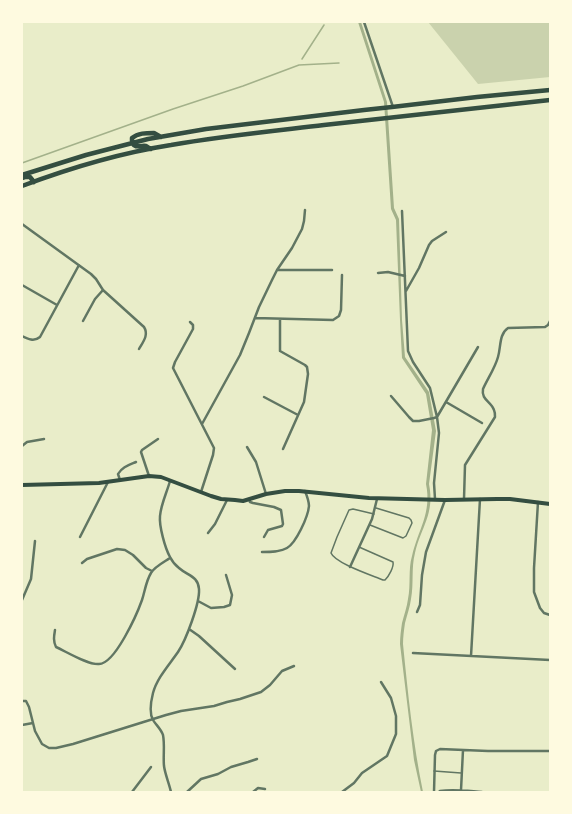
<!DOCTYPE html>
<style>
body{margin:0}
#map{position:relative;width:572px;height:814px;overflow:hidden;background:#e9edc9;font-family:"PT Sans",sans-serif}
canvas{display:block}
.frame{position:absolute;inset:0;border:23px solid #fefae0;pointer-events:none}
</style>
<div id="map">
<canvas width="572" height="814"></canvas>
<div class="frame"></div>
</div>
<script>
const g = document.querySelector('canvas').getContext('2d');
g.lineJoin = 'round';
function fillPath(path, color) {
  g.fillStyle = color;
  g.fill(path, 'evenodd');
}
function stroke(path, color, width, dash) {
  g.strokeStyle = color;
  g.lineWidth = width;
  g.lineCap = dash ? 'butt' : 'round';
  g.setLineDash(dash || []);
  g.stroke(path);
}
fillPath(new Path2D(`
 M428,22H550V77L478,84Z`), '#cad2ad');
fillPath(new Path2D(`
 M358,22H361L387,102L394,208L399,219L402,320L405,357L429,392L436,431L429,484C435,514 421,527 415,553C411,568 414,584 411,599C410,607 407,615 405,623C404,630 403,637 403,644C408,694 413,743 423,792H421L414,760L400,644C400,637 401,630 402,623C404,615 407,607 408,599C411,585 408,569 412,556C418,530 432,513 426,484L432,430L426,394L402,358L400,320L396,220L391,209L384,102Z`), '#a3b18a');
stroke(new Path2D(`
 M302,59L324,25
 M22,163L173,109L243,86L299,65L339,63`), '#a3b18a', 1.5);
stroke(new Path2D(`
 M370,525L403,538L406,536L412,523L411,520L409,518L376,508
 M359,547L393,562C394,567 389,576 385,580H383C371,575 335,563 331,553L337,537L349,510L353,509L374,514
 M434,771L461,773`), '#617663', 1.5);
stroke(new Path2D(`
 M364,22L393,107
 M402,211L408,351L413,362L430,388L437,417L439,433L434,483L435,499
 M22,224L91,274L96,279L103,290L144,327C149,335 143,342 139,349
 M278,270H332
 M378,273L388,272L405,276
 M22,285L57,305
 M406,291L419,268L429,245L432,241L446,232
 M255,318L333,320L339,316L341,310L342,275
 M280,320V351L305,365L307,367L308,374L304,402L283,449
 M83,321L95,299L103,290
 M190,322L193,325V329L175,362L173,368L214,448L213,455L201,492
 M22,336C28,339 34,342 40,337L79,265
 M391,396L409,417L413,421H419L434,418L437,417L478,347
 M264,397L298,415
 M446,402L482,423
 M202,424L240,355L249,333L259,307L272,280L277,270L292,248L302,229L304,221L305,210
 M22,446L27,442L44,439
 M247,447L256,462L266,494
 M149,476L141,452L142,450L158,439
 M120,480L118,474C122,467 129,465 136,462
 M170,481C167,492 161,504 160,516C159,526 165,548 170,557C172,561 175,565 179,568C188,576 198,576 199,589C200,603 186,640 178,652C169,665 157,678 153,693C151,701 149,713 153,720C156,725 161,729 163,735C165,745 163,756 164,766C165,774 169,783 171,792
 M249,499L250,502L253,503L274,507L281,510L283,524L282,526L268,530L264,537
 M464,499L465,465L495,417C495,416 495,412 494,410C491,401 481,400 483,389C488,378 495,368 498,357C501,347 499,334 508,328L545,327L548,325L550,321
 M538,502L534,568V592L540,608L544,613L550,615
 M208,533L215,524L227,500
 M80,537L108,482
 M262,552C271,552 280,552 287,548C296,543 308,517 309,506C309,501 307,496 305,491
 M82,563L87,559L117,549L125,550L133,555L146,568L152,571
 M350,567L372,519L377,499
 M22,600L31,579L35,541
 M198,601L211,608L224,607L230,605L232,595L226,575
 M417,612L420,605L422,575L426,552L445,500
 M189,629L199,636L235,669
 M55,630C54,636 53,641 56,647C67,652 88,665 99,664C115,664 137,614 142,600C145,591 146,581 151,573C154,567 164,562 170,558
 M413,653L550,660
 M471,656L480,499
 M22,701H26L29,707L33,723
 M22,725L33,723L35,731L42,744L49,748H56L73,744L166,715L181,711L214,706L227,702L240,699L261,692L270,685L282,671L294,666
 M461,790L463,750
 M132,792L151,767
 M187,792L201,779L218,774L231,767L248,762L257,759
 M253,792L258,788L265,789
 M342,792L354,783L362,773L387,756L396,734V716L391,698L381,682
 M434,792L435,755L436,751L440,749L488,751H550
 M439,792L440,791C454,789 468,791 482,792`), '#617663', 2.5);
stroke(new Path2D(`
 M22,485L99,483L149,476L161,477L211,496L221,499L235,500L243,501L266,494L285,491H299L369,498L445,500L497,499H510L550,504`), '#344e41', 4);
stroke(new Path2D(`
 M132,143V138C138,133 146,133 154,133L161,137
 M132,143C136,149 140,145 146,146C148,147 149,148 151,149
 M22,175L86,155L148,139L206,129L364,110L392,107L477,97L550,90
 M22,178L25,177H30L34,182
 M22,186C70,168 120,153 171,145C221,136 273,131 324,125C399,117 475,108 550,100`), '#344e41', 4.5);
</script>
